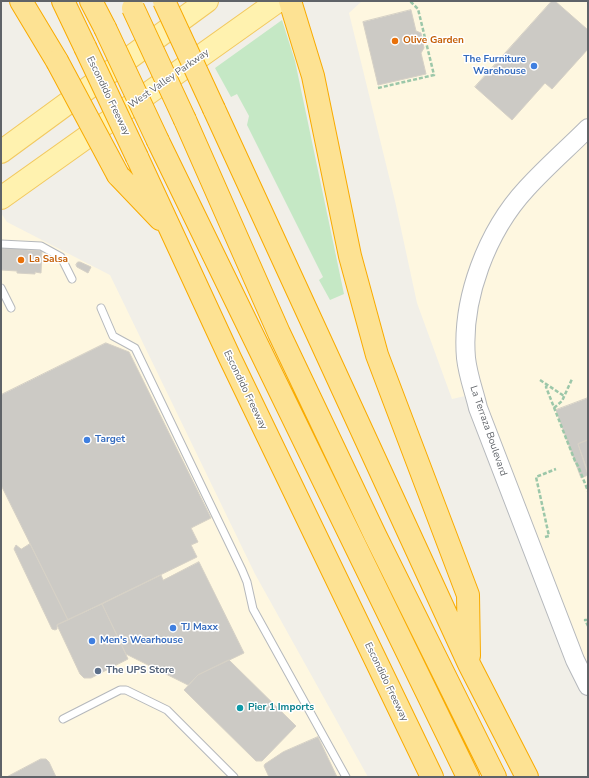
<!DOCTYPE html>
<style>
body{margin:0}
#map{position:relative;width:589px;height:778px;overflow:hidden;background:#f1efe8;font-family:"Nunito Sans",sans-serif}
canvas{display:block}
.frame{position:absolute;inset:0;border:2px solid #5f6368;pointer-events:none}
</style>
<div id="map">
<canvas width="589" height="778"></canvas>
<div class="frame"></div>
</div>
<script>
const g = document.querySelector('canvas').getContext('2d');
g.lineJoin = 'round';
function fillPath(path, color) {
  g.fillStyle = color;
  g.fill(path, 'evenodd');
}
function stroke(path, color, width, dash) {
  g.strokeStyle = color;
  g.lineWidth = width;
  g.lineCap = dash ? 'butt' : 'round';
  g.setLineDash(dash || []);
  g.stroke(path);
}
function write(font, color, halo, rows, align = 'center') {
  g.font = font + ' "Nunito Sans",sans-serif';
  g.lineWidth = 3;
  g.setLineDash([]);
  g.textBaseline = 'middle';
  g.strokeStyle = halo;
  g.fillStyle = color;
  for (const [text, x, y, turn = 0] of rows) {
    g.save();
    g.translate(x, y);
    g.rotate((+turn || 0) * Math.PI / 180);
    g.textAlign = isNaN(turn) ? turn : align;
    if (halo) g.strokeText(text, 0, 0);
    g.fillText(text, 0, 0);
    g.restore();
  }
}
fillPath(new Path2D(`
 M362,1H588V686L474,394L452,399L417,303L395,201L349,13Z
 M1,213L7,222L110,275L255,574L368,777H1Z`), '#fef7e0');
fillPath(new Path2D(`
 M282,20L295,61L344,294L330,300L319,280L323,277L247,125L249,116L237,94L231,97L215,68Z`), '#c5e8c5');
const building = new Path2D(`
 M552,1H555L588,30V49L552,89L545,83L512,120L475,87Z
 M411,10L416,31L421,33L424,48L421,53L426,74L378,85L363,22Z
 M1,248H27V250L42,251L41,273L35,272V274L17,273V271L1,270Z
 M78,262H80L91,267L88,273L77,267L76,265Z
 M106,343L129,352L211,518L191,528L198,542L191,545L197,557L68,620L1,485V395Z
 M588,398V440L578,444L588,475L581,478L556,410Z
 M588,440V472L578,444Z
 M30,544L68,620L57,625V629L55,630L52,629L14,549L16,545L21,549Z
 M199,562L244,653L198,675L188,685L126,654L102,604L161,575L163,580Z
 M102,604L128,659L91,678H84L80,674L57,625Z
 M229,660L296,726L262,761H256L184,690L198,675Z
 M318,737L337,777H269L264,766L265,764L283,752Z
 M41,759H46L49,762L56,777H7Z`);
fillPath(building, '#cccac5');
stroke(building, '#d6d1c6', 1);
const service = new Path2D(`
 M1,244L41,246L61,257L72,279
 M1,288L11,308
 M101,308L113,336L135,348L242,570L247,582L253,609L346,777
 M63,719L120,690H126L167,710L234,777`);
const tertiary = new Path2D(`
 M588,128C568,148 546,167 527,188C487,231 461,299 466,358C468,376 474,391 478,408L575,660L588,686`);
const primary = new Path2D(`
 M1,152L207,1
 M1,198L278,1`);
const motorway = new Path2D(`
 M21,1L57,61
 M63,1L85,47
 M91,1L105,28
 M290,1L313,76L350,256L377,355L468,595L469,656
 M214,109L469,664L527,777
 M185,120L279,333L375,535L495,777
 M158,141L468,777
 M137,157L230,358L432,777
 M118,175L160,219`);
stroke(service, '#b5b8bc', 9);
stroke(tertiary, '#b5b8bc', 20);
stroke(primary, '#f2c960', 24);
stroke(motorway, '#f9ab00', 24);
stroke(new Path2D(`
 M378,88L434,75L418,9L410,1
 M540,380L564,396
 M547,385L546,387L575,461L578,466L588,491
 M554,408L562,401L572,379
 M545,537L549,536L536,477L556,469
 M588,620H585L588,626`), '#9cc7a9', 2.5, [4, 2]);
stroke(service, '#fff', 7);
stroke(tertiary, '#fff', 18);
stroke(primary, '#fff2af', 22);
stroke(motorway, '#fde293', 22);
const motorwayBridge = new Path2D(`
 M164,1L214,109
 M133,8L185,120
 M105,28L158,141
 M85,47L137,157
 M57,61L118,175`);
stroke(motorwayBridge, '#f9ab00', 24, []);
stroke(motorwayBridge, '#fde293', 22);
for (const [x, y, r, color] of [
 [395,41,4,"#e8710a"],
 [534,66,4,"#3f7fe0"],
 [21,260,4,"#e8710a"],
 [87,440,4,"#3f7fe0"],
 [173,628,4,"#3f7fe0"],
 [92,641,4,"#3f7fe0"],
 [98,671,4,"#5c6f8a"],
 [240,708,4,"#0f9aa8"]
]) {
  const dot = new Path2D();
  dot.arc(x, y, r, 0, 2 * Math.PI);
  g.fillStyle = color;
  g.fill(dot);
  stroke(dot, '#fff', 1.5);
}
write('bold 10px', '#c56008', '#fff', [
 ["Olive Garden",403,41],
 ["La Salsa",29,260]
], 'left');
write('bold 10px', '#366cbe', '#fff', [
 ["The Furniture",526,60,"right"],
 ["Warehouse",526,72,"right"],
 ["Target",95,440],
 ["TJ Maxx",181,628],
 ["Men's Wearhouse",100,641]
], 'left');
write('10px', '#5f6368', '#fff', [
 ["West Valley Parkway",169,79,-35],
 ["Escondido Freeway",108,96,64],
 ["Escondido Freeway",245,390,64],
 ["La Terraza Boulevard",488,431,71],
 ["Escondido Freeway",386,682,64]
]);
write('bold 10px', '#4e5e75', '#fff', [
 ["The UPS Store",106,671]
], 'left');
write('bold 10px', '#0d838f', '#fff', [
 ["Pier 1 Imports",248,708]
], 'left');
</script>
